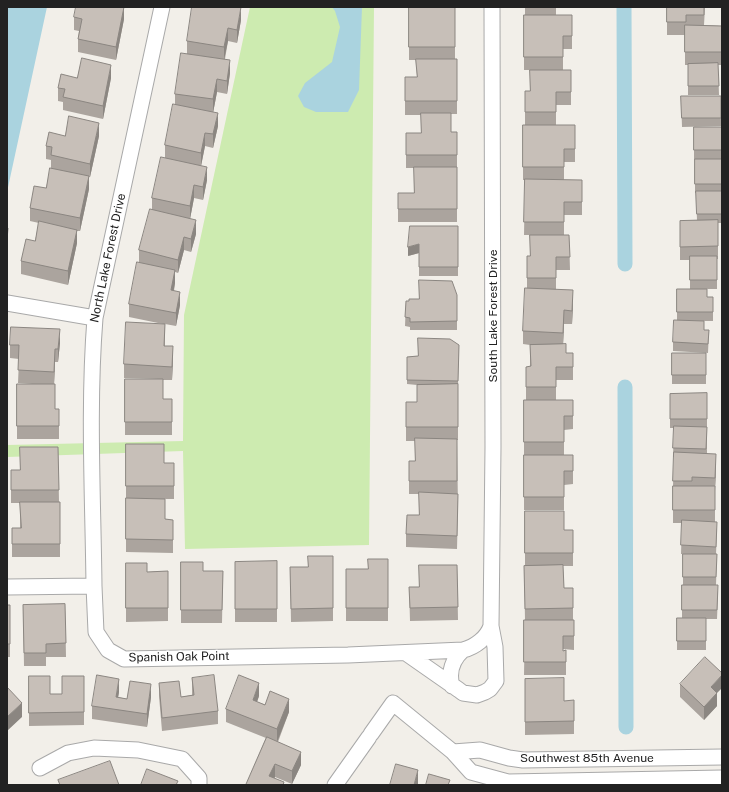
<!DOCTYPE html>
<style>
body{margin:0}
#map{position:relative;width:729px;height:792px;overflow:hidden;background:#f2efe9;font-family:"Public Sans",sans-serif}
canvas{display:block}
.frame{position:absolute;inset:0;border:8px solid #222;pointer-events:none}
</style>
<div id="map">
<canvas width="729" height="792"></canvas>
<div class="frame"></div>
</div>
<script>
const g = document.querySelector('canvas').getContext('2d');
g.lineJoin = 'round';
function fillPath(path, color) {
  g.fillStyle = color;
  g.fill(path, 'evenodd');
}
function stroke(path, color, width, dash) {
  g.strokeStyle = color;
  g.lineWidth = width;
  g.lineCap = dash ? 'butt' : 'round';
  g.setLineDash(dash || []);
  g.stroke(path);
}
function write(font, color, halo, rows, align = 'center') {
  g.font = font + ' "Public Sans",sans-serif';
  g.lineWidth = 3;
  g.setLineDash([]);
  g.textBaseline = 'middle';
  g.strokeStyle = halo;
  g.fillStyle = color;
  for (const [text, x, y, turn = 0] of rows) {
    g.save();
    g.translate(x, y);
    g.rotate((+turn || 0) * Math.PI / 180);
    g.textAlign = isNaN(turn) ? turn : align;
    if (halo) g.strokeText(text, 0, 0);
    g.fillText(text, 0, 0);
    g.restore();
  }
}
fillPath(new Path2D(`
 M250,7H374L369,545L185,549L183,451L7,457V445L183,441L184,315Z`), '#cdebb0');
fillPath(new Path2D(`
 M7,7H47L7,192Z
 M332,7H362L359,90L348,112H316L304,107L298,96L305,83L332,62L340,27L335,11Z`), '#aad3df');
stroke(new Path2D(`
 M624,7L625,264
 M625,387L626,727`), '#aad3df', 15);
const street = new Path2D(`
 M7,303L95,318
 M94,586C93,497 88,407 95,318L162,7
 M7,587L94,586L96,632L108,650L124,659L348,655L463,650C475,647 487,638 491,626
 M406,653L459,690L463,693L477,695L485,692L490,689L496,681L495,647L491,626L493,447L492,7
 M452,686C448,672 453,659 463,650
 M371,734L393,703L453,752L471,772L508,782L722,778
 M453,752L480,750L509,758L523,760L722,757
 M40,768L68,753L94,748L138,750L182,759L199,778V785
 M335,785L369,737`);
stroke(street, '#a9a9a9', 17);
stroke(street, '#fff', 15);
fillPath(new Path2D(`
 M124,7V19L116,60L78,52V39L79,31L74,30V17Z
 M409,7H455V59H457V114H451V132H457V222H398V193H414V168H406V133H421V115H405V77H417L416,60H409Z
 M525,7H556V15H572V49H563V70H571V105H556V125H575V162H564V180H582V215H564V235H569L570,270H556V290L573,304L572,324H564L563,344L566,353L573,367V380H556V400H573V429L564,430V455H573V484L564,485V510H524V442L526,400V367L530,366V345L523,344V331L527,289V256H530L544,235H524L525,180H523V125H525V91H530V70H524V15H525Z
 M667,7H705L704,25L722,26V65H718L719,95H688V65H685V35H667Z
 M241,20L237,43L228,41L225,59L230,73L227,94L217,92L213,113L218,126L213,148L205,146L201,166L207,180L203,200L194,198L190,219L196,234L191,252L184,250L178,273L175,272V283L174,291L180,305L176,326L165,324V346L173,359L172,380H163V399H172V435H125V379H158L124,378V364L163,324L129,317V304L139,263V250L152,209V198L165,158V145L175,105V94L187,53V41Z
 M77,78H111L103,119L63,110V102L58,101V88Z
 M681,96H721V126L682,127Z
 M694,127H722V223H718V259H717V289H707V297H713V321H697L704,330H709L708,353L673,351V342L677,320V289H690V260H680V221L697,220L696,193H695V159H694Z
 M65,136H99L90,177H89V189L80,231H77V243L68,285L21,274V261L35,241L39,223L30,221V208L46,188L51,168V160L46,159V146Z
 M458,226V276H419V253L408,256Z
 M457,295V330H410V327L405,326L406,301H409L419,299Z
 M60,343L58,362H55L54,384L55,409H59V439H17V384H32L18,383L19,359L10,358V345Z
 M459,345L458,385V440H457L458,507L457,549L406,547V534L419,515V494H409V461H415V441H406V402H417V385L407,384V357L418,356Z
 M672,353H706V384H672Z
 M707,393V453L716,467L715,488V522L717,531L716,554H717L716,585L718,594L717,619H706V650H677V618H682V585H683V554H681L682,523H673V486L674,457H673L674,428H670V394Z
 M126,444L164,463H174V499H165V519L173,520V553L126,552Z
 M58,447L59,502H60V557H12V528H20V503H11V470H20Z
 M525,511L564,530H573V566H563L564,588H573V620H574V650L563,649V651L566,650V675H524L525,620L524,566H525Z
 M333,556V621L291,622L290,567H308Z
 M388,559V621H346V569H368Z
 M277,561V622H235V562Z
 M181,562L203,571H223L222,623H181Z
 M126,563L147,572L168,571V621L126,622Z
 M457,565L458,620L410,621L409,587H419Z
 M65,604L66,657H46V666H24L23,605Z
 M7,605H10V657H7Z
 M29,676L50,694H62L84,676V725L29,726Z
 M192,678L218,711V724L162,731L159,696V683L181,697L192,695Z
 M525,679L564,701L574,721V734L525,735Z
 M680,684L717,693V706L704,720L680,697Z
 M119,692L118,697L127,699L151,697L147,727L92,719V706Z
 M259,696L257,702L289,712L278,742L301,765L292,784L275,777L274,778L284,785H246L266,738L226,722V709Z`), '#aba49e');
fillPath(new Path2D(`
 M124,7V19L116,60V47Z
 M241,7V20L237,43V30Z
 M228,28V41L224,60V47Z
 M230,60V73L227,94V81Z
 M111,65V78L103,119V106Z
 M217,79V92L213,113V99Z
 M218,113V126L213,148V134Z
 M99,123V136L90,177V164Z
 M205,133V146L201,166V153Z
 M207,167V180L203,200V187Z
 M89,176V189L80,231V218Z
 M194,185V198L190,219V206Z
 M196,220V234L191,252V239Z
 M8,228V241L7,253V240Z
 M77,230V243L68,285V271Z
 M184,237V250L178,273V260Z
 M419,244V253L408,256V247Z
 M175,270V283L171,304V290Z
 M573,290V304L572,324V311Z
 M180,292V305L176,326V313Z
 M564,310V324L563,346V333Z
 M60,329V343L58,362V349Z
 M173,346V359L172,380V367Z
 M55,349V362L54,385V372Z
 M716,454V467L715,491V478Z
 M722,675V688L717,693V706L704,720V707L711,687Z
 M119,679V692L116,710V697Z
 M259,683V696L253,713V700Z
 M151,684V697L147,727V714Z
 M289,699V712L277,742V729Z
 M22,703V717L7,731V717Z
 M301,752V765L292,784V771Z
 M275,764V777L271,785L269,776Z
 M418,770V785H414Z`), '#8b8681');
const building = new Path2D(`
 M76,7H124L116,47L78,39L82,19L74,17Z
 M192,7H241L237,30L228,28L224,47L187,41Z
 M409,7H455V47H409Z
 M667,7H704V15H686V22H667Z
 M524,15H572V36H563V57H524Z
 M685,25L722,26V52H685Z
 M181,53L230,60L227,81L217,79L213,99L175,94Z
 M82,58L111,65L103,106L63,97L65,89L58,88L61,74L77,78Z
 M416,59H457V101H405V77H417Z
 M718,63L719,86H688V64Z
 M530,70H571V92H556V112H525V91H530Z
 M681,96H721V118H682Z
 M173,104L218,113L213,134L205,133L201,153L165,145Z
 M421,113H451V132H457V155H406V133H421Z
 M69,116L99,123L90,164L51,155L52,147L46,146L49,132L65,136Z
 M523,125H575V149H564V167H523Z
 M694,127H722V150H694Z
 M161,157L207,167L203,187L194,185L190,206L152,198Z
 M695,159H722V184H695Z
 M414,167H457V209H398V193H414Z
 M50,168L89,176L80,218L30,208L34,186L46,188Z
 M525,179L582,180V202H564V222H524Z
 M696,191H722V214H697Z
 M150,209L196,220L191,239L184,237L178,260L139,250Z
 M718,220V246L680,247V221Z
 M39,221L77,230L68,271L21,261L26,239L35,241Z
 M410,226H458V267H419V244L408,247Z
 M7,227L8,228L7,240Z
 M530,235H569L570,257H556V278H527V256H530Z
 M690,256H717V280H690Z
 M137,262L175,270L171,290L180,292L176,313L129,304Z
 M419,280L452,281L457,295V321L410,322V318L405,317L406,301H409V299H419Z
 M525,288L573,290L572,311L564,310L563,333L523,331Z
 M677,289H707V297H713V312H677Z
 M674,320L704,321V330H709L708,344L673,342Z
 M126,322L165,324L164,346H173L172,367L124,364Z
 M11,327L60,329L58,349H55L54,372L18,370L19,345H10Z
 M418,338L450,339L459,345L458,381L407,380V357L418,356Z
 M566,344V353H573V367H556V387H526V367L531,366L530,345Z
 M672,353H706V375H672Z
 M125,379H163V399H172V422H125Z
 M17,384H55V409H59V426H17Z
 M458,384V427H406V402H417V385Z
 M707,393V419H670V394Z
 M524,400H573V416H564V442H524Z
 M674,426L707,427L706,449L673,448Z
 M415,438L457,439V481H409V461H415Z
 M126,444H164V463H174V486H126Z
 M20,447H58L59,490H11V470H20Z
 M674,452L716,454L715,478L692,477V481H673Z
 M524,455H573V471H564V497H524Z
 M673,486H715V510H673Z
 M419,492L458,494L457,536L406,534L407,515H419Z
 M126,498L165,499V519L173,520V540L126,539Z
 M20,502H60V544H12V528H21Z
 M525,511H564V530H573V553H525Z
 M682,520L717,522L716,547L681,545Z
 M683,554H717L716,577H683Z
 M308,556H333V608L291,609L290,567H308Z
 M368,559H388V608H346V569H368Z
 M277,561V609H235V562Z
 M181,562H203V571H223L222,610H181Z
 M126,563H147V572L168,571V608H126Z
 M419,565H457L458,607L410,608L409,587H419Z
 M563,565L564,588H573V608L525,609L524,566Z
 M682,585H718L717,610H682Z
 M65,604L66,643L46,644V653H24L23,605Z
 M7,605H10V644H7Z
 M677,618H706V641H677Z
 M524,620H574V636H563V651L566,650V662H524Z
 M705,657L722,673V675L711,687L717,693L704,707L680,684Z
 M97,675L119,679L116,697L127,699L130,681L151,684L147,714L92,706Z
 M214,675L218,711L162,718L159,683L179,681L181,697L194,695L192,678Z
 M239,675L259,683L253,700L265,705L270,691L289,699L277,729L226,709Z
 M29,676H50V694H62V676H84V712L29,713Z
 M564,678V701L574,700V721L525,722V679Z
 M7,687L22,703L7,717Z
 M267,737L301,752L292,771L275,764L269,776L284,782L283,785H246Z
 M110,761L119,785H60L58,780Z
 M396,764L418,770L414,785H390Z
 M147,769L178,781L176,785H141Z
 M429,774L450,780L448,785H426Z`);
fillPath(building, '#c7bfb8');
stroke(building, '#8b8681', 1);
write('12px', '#222', '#fff', [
 ["North Lake Forest Drive",108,258,-78],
 ["South Lake Forest Drive",493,316,-90],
 ["Spanish Oak Point",179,657,-1],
 ["Southwest 85th Avenue",587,758]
]);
</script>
